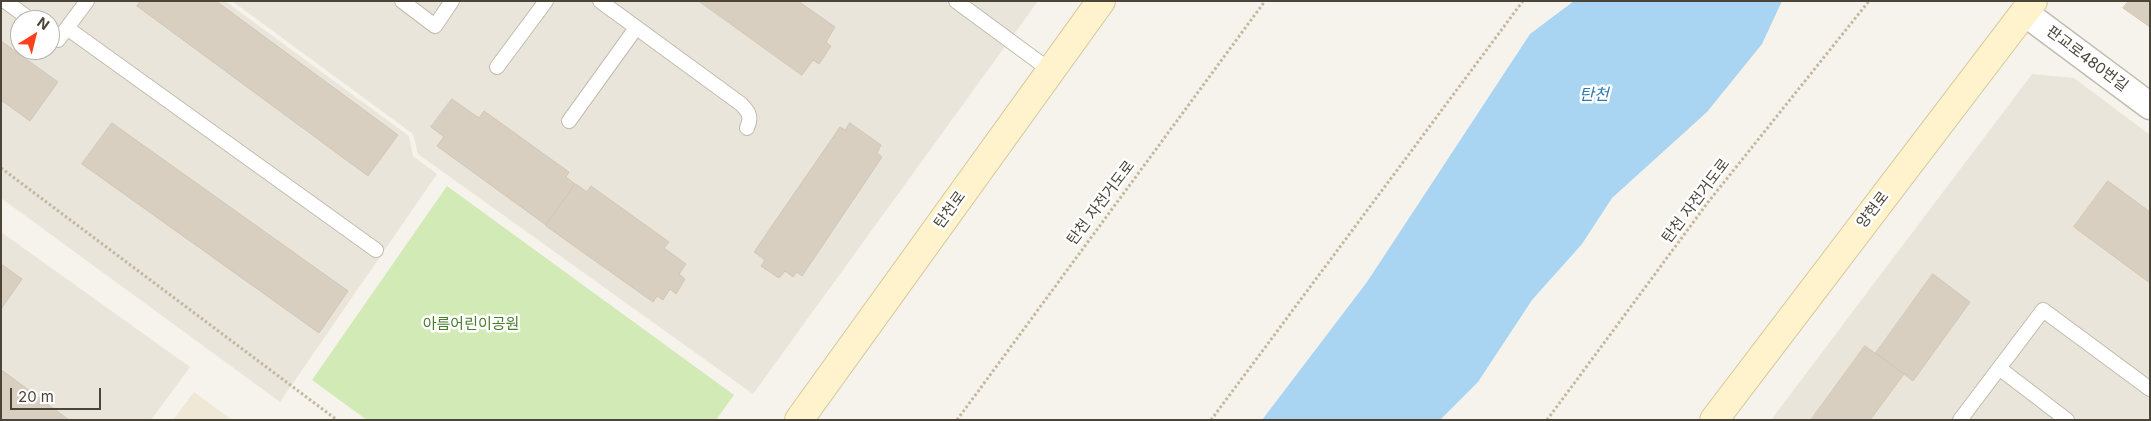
<!DOCTYPE html>
<meta charset="utf-8">
<style>
body{margin:0}
#map{position:relative;width:2151px;height:421px;overflow:hidden;background:#f6f3ec;font-family:Inter,sans-serif}
canvas{display:block}
.frame{position:absolute;inset:0;border:2px solid #4b4439;pointer-events:none}
.north{position:absolute;left:10px;top:10px;width:50px;height:50px;box-sizing:border-box;background:#fff;border:1px solid #b7b4b0;border-radius:50%;rotate:36deg;font-size:14px;font-weight:700;line-height:20px;text-align:center;color:#4b4439}
.north::after{content:'';display:block;margin:auto;width:18px;height:22px;background:#fc3f1d;clip-path:polygon(50% 0,100% 100%,50% 72%,0 100%)}
.scale{position:absolute;left:10px;top:388px;width:91px;height:22px;box-sizing:border-box;border:2px solid #4b4439;border-top:0;padding-left:6px;font-size:15px;line-height:18px;white-space:nowrap;color:#4b4439;-webkit-text-stroke:4px #fff;paint-order:stroke}
</style>
<div id="map">
<canvas width="2151" height="421"></canvas>
<div class="frame"></div>
<div class="north">N</div>
<div class="scale">20 m</div>
</div>
<script>
const g = document.querySelector('canvas').getContext('2d');
g.lineJoin = 'round';
function fillPath(path, color) {
  g.fillStyle = color;
  g.fill(path, 'evenodd');
}
function stroke(path, color, width, dash) {
  g.strokeStyle = color;
  g.lineWidth = width;
  g.lineCap = dash ? 'butt' : 'round';
  g.setLineDash(dash || []);
  g.stroke(path);
}
function write(font, color, halo, rows, align = 'center') {
  g.font = font + ' Inter,"Noto Sans KR",sans-serif';
  g.lineWidth = 5;
  g.setLineDash([]);
  g.textBaseline = 'middle';
  g.strokeStyle = halo;
  g.fillStyle = color;
  for (const [text, x, y, turn = 0] of rows) {
    g.save();
    g.translate(x, y);
    g.rotate((+turn || 0) * Math.PI / 180);
    g.textAlign = isNaN(turn) ? turn : align;
    if (halo) g.strokeText(text, 0, 0);
    g.fillText(text, 0, 0);
    g.restore();
  }
}
fillPath(new Path2D(`
 M1,1H225L409,136L413,156L437,174L280,402L1,198ZM20,20H50V50H20Z
 M232,1H1038L753,394L418,154L413,134Z
 M2032,74L2074,78L2150,135V420H1771Z
 M1,232L190,367L151,420H1Z`), '#eae5da');
fillPath(new Path2D(`
 M194,392L232,420H173Z`), '#efe8d6');
fillPath(new Path2D(`
 M447,186L734,395L716,420H367L312,380Z`), '#d2eab5');
fillPath(new Path2D(`
 M1574,1H1782L1762,44L1707,112L1612,198L1582,244L1532,300L1478,382L1440,420H1262L1367,282L1530,34Z`), '#a9d4f2');
const building = new Path2D(`
 M141,1H216L398,135L368,176L137,6Z
 M699,1H798L835,27L826,42L831,46L819,64L813,60L802,75Z
 M2129,1H2150V27L2123,8Z
 M1,41L58,82L30,121L1,100Z
 M452,99L479,118L484,111L569,172L566,177L575,184L546,225L437,146L444,137L431,127Z
 M112,123L348,291L319,333L82,164Z
 M850,123L881,145L877,153L882,157L802,276L797,272L793,277L785,271L779,278L761,266L765,260L754,252L840,127L845,130Z
 M2108,181L2150,212V283L2074,227Z
 M576,184L587,192L591,186L669,242L664,248L686,264L679,274L685,279L676,294L670,289L663,300L657,296L653,302L546,226Z
 M1,264L22,279L1,309Z
 M1933,274L1970,302L1913,381L1876,353Z
 M1865,346L1904,374L1870,420H1811Z
 M3,371L69,420H1V374Z`);
fillPath(building, '#d8cfc1');
stroke(building, '#d3c7b4', 1);
const lane = new Path2D(`
 M5,1L31,20
 M402,1L435,26L452,1
 M600,1L741,104C749,112 752,117 747,128
 M956,1L1051,71
 M67,28L376,250
 M50,34L58,40L87,1
 M497,67L546,1
 M569,121L636,28
 M1999,368L2067,420
 M1960,420L2043,310L2150,389`);
const street = new Path2D(`
 M2025,13L2150,106`);
const secondary = new Path2D(`
 M799,420L1101,1
 M1714,420L2033,1`);
stroke(lane, '#c2bbae', 16);
stroke(street, '#c2bbae', 29);
stroke(secondary, '#d6c79b', 30);
stroke(new Path2D(`
 M1,168L337,420
 M957,420L1265,1
 M1211,420L1523,1
 M1547,420L1709,201L1869,1`), '#c4b79f', 3, [2.5, 2.5]);
stroke(lane, '#fff', 14);
stroke(street, '#fff', 26);
stroke(secondary, '#fff3cd', 28);
write('15px', '#4b4439', '#fff', [
 ["판교로480번길",2087,59,37],
 ["탄천 자전거도로",1696,201,-53],
 ["탄천 자전거도로",1101,203,-53],
 ["탄천로",950,210,-54],
 ["양현로",1873,210,-52]
]);
write('15px', '#4a7f2a', '#fff', [
 ["아름어린이공원",471,324]
]);
write('italic 16px', '#2e7ab2', '#fff', [
 ["탄천",1594,95]
]);
</script>
